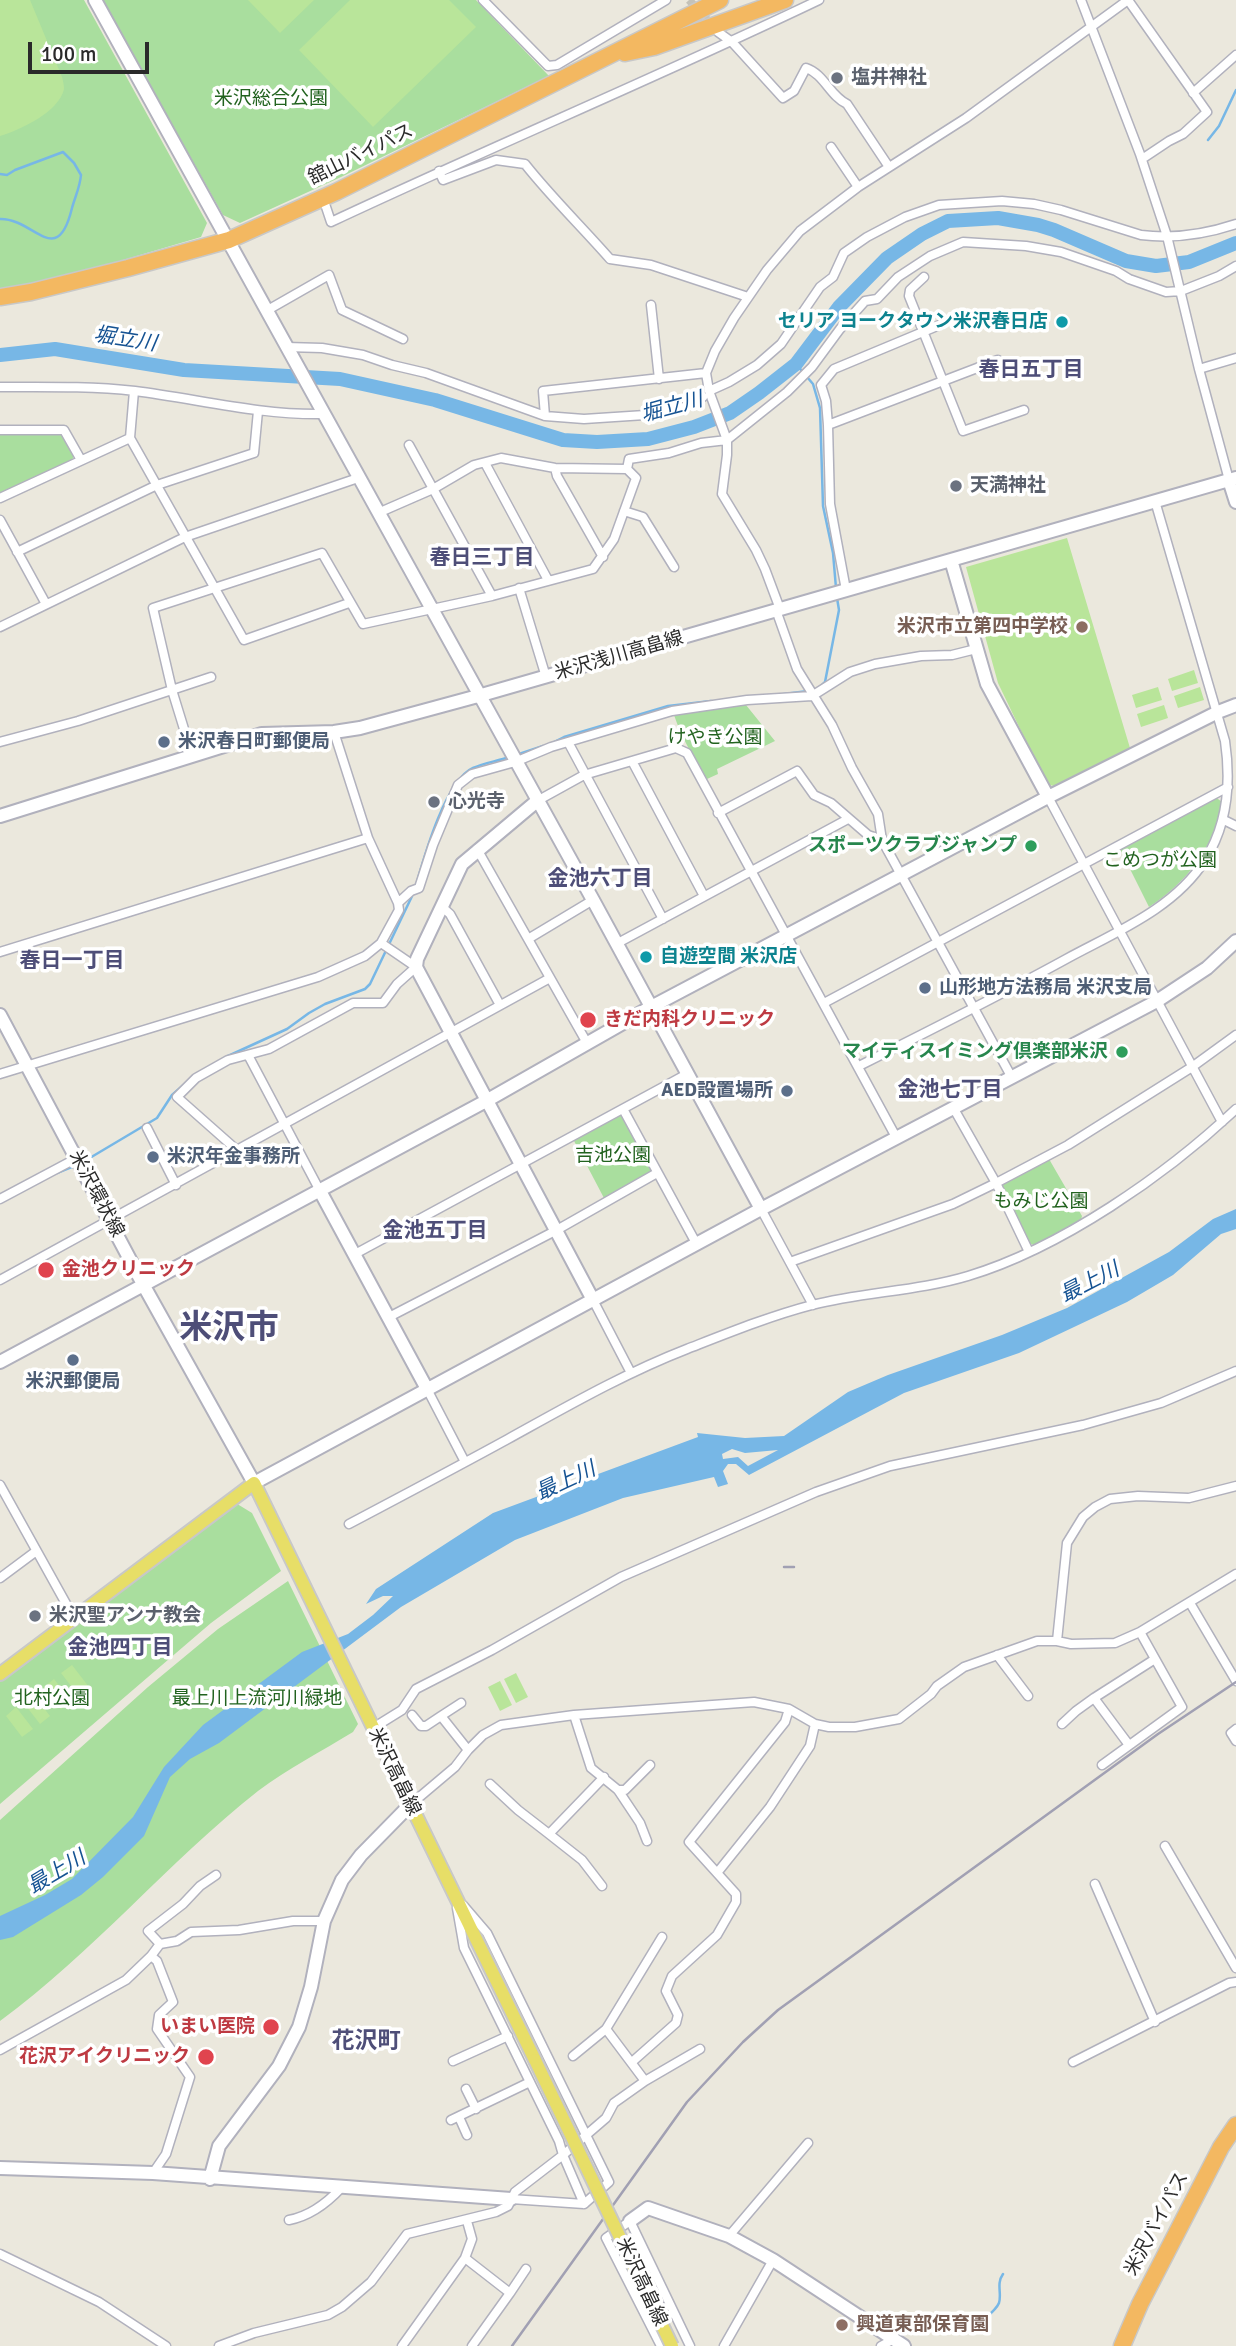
<!DOCTYPE html>
<meta charset="utf-8">
<style>
body{margin:0}
#map{position:relative;width:1236px;height:2346px;overflow:hidden;background:#ebe8dd;font-family:Signika,sans-serif}
canvas{display:block}
.scale{position:absolute;left:28px;top:42px;width:121px;height:32px;box-sizing:border-box;border:4px solid #2a2a2a;border-top:0;padding-left:9px;font-size:21px;line-height:24px;white-space:nowrap;color:#2a2a2a;-webkit-text-stroke:5px #fff;paint-order:stroke}
</style>
<div id="map">
<canvas width="1236" height="2346"></canvas>
<div class="scale">100 m</div>
</div>
<script>
const g = document.querySelector('canvas').getContext('2d');
g.lineJoin = 'round';
function fillPath(path, color) {
  g.fillStyle = color;
  g.fill(path, 'evenodd');
}
function stroke(path, color, width, dash) {
  g.strokeStyle = color;
  g.lineWidth = width;
  g.lineCap = dash ? 'butt' : 'round';
  g.setLineDash(dash || []);
  g.stroke(path);
}
function write(font, color, halo, rows, align = 'center') {
  g.font = font + ' Signika,"Noto Sans JP",sans-serif';
  g.lineWidth = 7;
  g.setLineDash([]);
  g.textBaseline = 'middle';
  g.strokeStyle = halo;
  g.fillStyle = color;
  for (const [text, x, y, turn = 0] of rows) {
    g.save();
    g.translate(x, y);
    g.rotate((+turn || 0) * Math.PI / 180);
    g.textAlign = isNaN(turn) ? turn : align;
    if (halo) g.strokeText(text, 0, 0);
    g.fillText(text, 0, 0);
    g.restore();
  }
}
fillPath(new Path2D(`
 M0,0H84L207,223L201,237L79,273L0,291Z
 M102,0H476L549,76L341,177L240,223L223,215Z
 M63,432L74,453L72,462L0,493V434Z
 M746,705L775,741L717,769L718,774L707,779C694,758 682,739 674,715Z
 M1214,796L1222,802C1214,848 1187,882 1149,907L1120,849Z
 M621,1113L654,1173L605,1200L573,1139Z
 M1049,1159L1082,1216L1081,1220L1036,1245L1030,1244L1001,1185Z
 M234,1502L252,1513L281,1571L211,1623L0,1804V1682Z
 M288,1581L358,1724L353,1732C322,1751 287,1769 258,1791C168,1862 93,1953 0,2021V1820L148,1687L218,1629Z`), '#a9de9e');
fillPath(new Path2D(`
 M0,0H30L62,77C63,81 64,85 64,89C59,112 20,130 0,136Z
 M248,0H314L280,33Z
 M350,0H449L476,27L373,127L299,50Z
 M1067,538L1130,748L1056,786L1047,785L998,683L966,567Z
 M1194,670L1198,683L1172,691L1168,679Z
 M1158,687L1162,700L1136,708L1132,695Z
 M1200,687L1204,700L1178,708L1174,696Z
 M1164,705L1168,718L1141,727L1137,714Z
 M72,1665L89,1687L78,1695L61,1673Z
 M516,1673L528,1697L516,1703L504,1679Z
 M54,1679L71,1701L61,1709L44,1687Z
 M500,1681L512,1705L500,1711L488,1687Z
 M33,1694L50,1716L40,1724L23,1702Z
 M16,1707L33,1729L22,1737L6,1716Z`), '#b9e59a');
fillPath(new Path2D(`
 M1236,1209V1229L1221,1234L1173,1275L1127,1302L1019,1353L904,1393L749,1475L736,1464H728L723,1471L728,1484L718,1487L714,1477L623,1498L515,1540L401,1607L219,1743L190,1759L170,1777L144,1836L103,1877L81,1895L13,1937L0,1940V1916L45,1895L72,1879L133,1817L164,1767L203,1725L302,1652L348,1634L373,1615L393,1596H383L366,1604L376,1589L493,1513L698,1437L697,1433L745,1438L784,1436L848,1392L888,1375L1002,1335L1067,1308L1169,1252L1213,1219ZM732,1449L745,1453L778,1450L748,1466L738,1457L723,1459L722,1454Z`), '#77b7e6');
stroke(new Path2D(`
 M1208,140L1219,126L1236,90
 M0,174L7,175L15,170L63,152L74,163L81,175C80,187 75,197 72,208C57,270 34,218 0,219
 M796,364L813,384L820,408L823,506L833,553L836,588
 M821,686L825,682L839,610L837,598
 M784,694L808,691
 M552,743L564,737L668,706L711,701
 M519,754L543,746
 M417,882C425,854 446,780 473,768C484,763 498,761 509,757
 M228,1056L287,1029L309,1013L325,1004L365,989L370,984L414,892
 M83,1162L157,1118L172,1095L195,1075
 M57,1173L74,1166
 M971,2333C978,2322 995,2313 999,2303C1002,2293 996,2284 1003,2274`), '#77b7e6', 2.5);
stroke(new Path2D(`
 M0,355L55,349L184,370L340,379L435,400L563,440L597,442L648,439L694,427L730,413L759,393L796,364L839,307L887,258L922,234L948,221L998,218L1038,225L1054,230L1126,261L1156,266L1189,262L1236,243`), '#77b7e6', 14);
stroke(new Path2D(`
 M689,0L713,26`), '#c4c2b9', 8, [8, 4]);
const street = new Path2D(`
 M483,0L548,66L557,65L666,0
 M1081,0L1140,154L1167,236L1199,369L1229,480
 M1128,0L1207,112L1183,134L1169,141L1142,159
 M718,32L732,42L783,98L794,91L806,68C824,74 830,96 847,104L889,167
 M1193,93L1236,55
 M831,147L858,187
 M439,171L443,180L496,160L525,164C551,197 582,227 610,259L651,265L748,297
 M323,198L331,222C493,146 658,77 819,0
 M924,277L910,290L909,296L963,431L1024,410
 M651,305L659,379
 M266,311L329,275L342,310L403,339
 M286,347L322,348L363,355L392,365L426,373L545,416L584,419L645,415L685,407L703,397
 M1199,369L1236,358
 M0,387C45,387 90,386 135,391C198,399 259,415 322,414
 M134,391L130,438L244,640L349,603
 M709,391L729,382L757,365L781,344L820,287L833,277L844,253L867,237L905,217L939,205L1002,201L1034,204L1061,210L1141,235C1173,239 1206,234 1236,224
 M545,416L543,391L706,373
 M828,425L998,360
 M0,430H64L81,460
 M409,445L492,596
 M485,463L548,580
 M555,468L557,476L603,557
 M627,469L629,459L669,453L701,443L727,440L787,392L812,367L840,329L865,301L877,299L898,277L930,256L963,242L1026,246L1061,252L1116,271L1129,279L1166,292L1181,291L1219,276L1236,266
 M0,498L130,438
 M624,511L643,517L674,567
 M0,520L46,604
 M17,552L157,485L254,453L258,411
 M519,588L546,677
 M846,590L830,504L828,425L826,401L821,385L834,369L942,324
 M780,609L765,569L756,550L722,494L727,455V440L709,391L706,373L715,351L734,318L767,270L800,231L858,187L966,118L1128,0
 M776,610L797,669L832,725L852,768L878,814L882,840L1011,1076
 M0,627L185,537L358,478
 M0,742L78,721L211,677
 M568,742L663,919
 M192,755L172,690L153,608L322,553L363,624L492,596L593,569L614,539L636,478L627,469L555,468L501,458L474,465L433,489L378,513
 M632,761L704,896
 M1048,797L1222,1122
 M537,801L584,775L676,748L687,753L896,1137
 M718,813L797,771L814,795L831,803L868,835L882,840
 M1224,820L1236,826
 M477,849L587,1043
 M398,903L411,891L419,888L433,845L458,785L472,774L515,762L551,747L672,711L747,700L812,696L850,672L875,664L921,656L952,655L976,649
 M441,906L450,914L500,1005
 M528,939L593,900
 M616,944L848,819
 M0,952L368,838
 M824,1003L1228,787
 M248,1055L320,1191
 M859,1066C929,1031 999,996 1068,958C1116,932 1175,908 1205,860C1228,824 1231,782 1225,741L1155,501
 M0,1074L318,977L365,956L381,943L399,910L398,903L368,838L334,732
 M623,1109L696,1243
 M954,1109L996,1183L1029,1252
 M147,1128L176,1185
 M238,1151L177,1097L196,1078L228,1060L269,1049L353,1003H383L397,984L416,967L381,943
 M0,1199L77,1158
 M761,1209L813,1305
 M355,1254L687,1074
 M790,1262L953,1204L996,1183L1068,1145L1192,1067L1236,1035
 M0,1280L550,978
 M593,1300L631,1373
 M389,1317L555,1231L657,1173
 M427,1389L465,1462
 M0,1485L74,1618
 M349,1524C402,1496 455,1468 508,1439C566,1407 625,1373 687,1349C728,1333 770,1316 812,1305C863,1292 918,1291 968,1276C1061,1248 1166,1175 1236,1109
 M0,1578L35,1552
 M1190,1603L1236,1681
 M1057,1641L1067,1543L1083,1517L1095,1507L1110,1499L1138,1496L1189,1498L1236,1486
 M997,1655L1028,1696
 M461,1703L441,1716L468,1750
 M412,1715L421,1726H426L441,1716
 M574,1715L591,1768L618,1790L640,1823L647,1841
 M1062,1724L1076,1711L1094,1698
 M373,1728L402,1710L416,1689L492,1650L621,1577L816,1492L890,1466L1083,1425L1161,1403L1236,1371
 M1236,1729L1231,1733L1236,1741
 M1129,1745L1094,1698L1155,1659
 M1102,1765L1182,1707L1140,1632
 M490,1784L518,1810L549,1834L604,1777
 M618,1790H625L650,1765
 M410,1805L455,1767L468,1750L483,1735L501,1725L574,1715L754,1702L789,1709L815,1724L829,1727H855L899,1719L931,1694L937,1686L964,1667L1037,1641H1057L1071,1644L1115,1643L1140,1632L1236,1574
 M549,1834L582,1860L602,1886
 M1165,1846L1236,1968
 M717,1873L770,1807L810,1746L815,1724
 M1095,1884L1155,2022
 M463,1905L487,1933L609,2182L584,2204L511,2199
 M160,1944L148,1931L183,1904L200,1886L216,1875
 M151,1956L157,1961L173,2002L159,2015L157,2029L190,2077L166,2154L153,2173
 M0,2050L126,1980L151,1956L160,1944L177,1941L191,1932L239,1930L293,1921H324
 M573,2056L606,2029
 M453,2061L508,2036
 M632,2062L676,2023L678,2015L666,1991L672,1976L717,1935L736,1902V1894L689,1842L785,1722L789,1709
 M1073,2062L1229,1983L1236,1982
 M645,2081L606,2029L662,1937
 M466,2089L476,2109
 M459,2117L467,2135
 M451,2120L530,2082
 M584,2204L563,2155L606,2118L614,2103L645,2081L700,2049
 M289,2220C310,2216 327,2203 341,2188
 M729,2236L808,2143
 M0,2254L99,2302L166,2346
 M465,2258L510,2293L472,2346
 M510,2293L526,2269
 M219,2346L254,2333L328,2315L342,2307L371,2282L407,2234L496,2212L508,2206L515,2192L563,2155L559,2141L464,1948L457,1908
 M402,2346L465,2258L472,2239L467,2221
 M661,2346L606,2238L630,2221L690,2346
 M724,2346L773,2260
 M881,2346L894,2339`);
const secondary = new Path2D(`
 M95,0L593,900L761,1209
 M1229,480L1236,502
 M951,560L987,684L1048,797
 M537,801L462,864L417,959L416,967L593,1300
 M0,816L262,734L334,732L360,728L478,696L1236,478
 M0,1015L144,1286L254,1483L761,1209L1157,1001L1207,968L1236,941
 M320,1191L427,1389
 M0,1362L486,1101L651,1007L1048,797L1218,712L1236,705
 M0,2168L153,2173L511,2199
 M210,2179L219,2146L279,2066L299,2027L311,1987L324,1921L342,1880L361,1855L410,1805
 M630,2221L648,2208L729,2236L773,2260L904,2346`);
const primary = new Path2D(`
 M0,1674L254,1483L535,2060`);
const highway = new Path2D(`
 M625,53L654,47L785,0
 M0,297L31,292L128,268L229,240L336,192L720,0
 M1122,2346L1140,2304L1221,2147L1236,2125`);
stroke(street, '#b1b1bd', 11);
stroke(secondary, '#b1b1bd', 16);
stroke(primary, '#c8c8c8', 16);
stroke(highway, '#c8c8c8', 19);
stroke(street, '#fff', 8);
stroke(secondary, '#fff', 12);
stroke(primary, '#e7de67', 12);
stroke(highway, '#f3b861', 16);
stroke(new Path2D(`
 M784,1567H794
 M512,2346L687,2102L743,2042L778,2010L1158,1734L1236,1682`), '#a1a0b3', 2.5);
const primaryBridge = new Path2D(`
 M535,2060L672,2346`);
stroke(primaryBridge, '#c8c8c8', 16, []);
stroke(primaryBridge, '#e7de67', 12);
for (const [x, y, r, color] of [
 [837,78,7,"#6b7280"],
 [1062,322,7,"#0f9aa8"],
 [956,486,7,"#6b7280"],
 [1082,627,7,"#8d6e63"],
 [164,742,7,"#5c6f8a"],
 [434,802,7,"#6b7280"],
 [1031,846,7,"#2e9e5b"],
 [646,957,7,"#0f9aa8"],
 [925,988,7,"#5c6f8a"],
 [588,1020,9,"#e0444e"],
 [1122,1052,7,"#2e9e5b"],
 [787,1091,7,"#5c6f8a"],
 [153,1157,7,"#5c6f8a"],
 [46,1270,9,"#e0444e"],
 [73,1360,7,"#5c6f8a"],
 [35,1616,7,"#6b7280"],
 [271,2027,9,"#e0444e"],
 [206,2057,9,"#e0444e"],
 [842,2325,7,"#8d6e63"]
]) {
  const dot = new Path2D();
  dot.arc(x, y, r, 0, 2 * Math.PI);
  g.fillStyle = color;
  g.fill(dot);
  stroke(dot, '#fff', 2.5);
}
write('bold 19px', '#5b616d', '#fff', [
 ["塩井神社",851,78],
 ["天満神社",970,486],
 ["心光寺",448,802],
 ["米沢聖アンナ教会",49,1616]
], 'left');
write('19px', '#22631f', '#fff', [
 ["米沢総合公園",271,99],
 ["けやき公園",715,738],
 ["こめつが公園",1160,861],
 ["吉池公園",613,1156],
 ["もみじ公園",1041,1202],
 ["北村公園",52,1699],
 ["最上川上流河川緑地",257,1699]
]);
write('19px', '#2a2a2a', '#fff', [
 ["舘山バイパス",361,155,-26],
 ["米沢浅川高畠線",619,656,-16],
 ["米沢環状線",96,1194,62],
 ["米沢高畠線",394,1772,64],
 ["米沢バイパス",1157,2224,-62],
 ["米沢高畠線",641,2282,65]
]);
write('bold 19px', '#0d838f', '#fff', [
 ["セリア ヨークタウン米沢春日店",1048,322],
 ["自遊空間 米沢店",660,957,"left"]
], 'right');
write('bold 19px', '#785e54', '#fff', [
 ["米沢市立第四中学校",1068,627],
 ["興道東部保育園",856,2325,"left"]
], 'right');
write('bold 19px', '#4e5e75', '#fff', [
 ["米沢春日町郵便局",178,742],
 ["山形地方法務局 米沢支局",939,988],
 ["AED設置場所",773,1091,"right"],
 ["米沢年金事務所",167,1157],
 ["米沢郵便局",73,1382,"center"]
], 'left');
write('bold 19px', '#27864d', '#fff', [
 ["スポーツクラブジャンプ",1017,846],
 ["マイティスイミング倶楽部米沢",1108,1052]
], 'right');
write('bold 19px', '#be3a42', '#fff', [
 ["きだ内科クリニック",604,1020],
 ["金池クリニック",62,1270],
 ["いまい医院",255,2027,"right"],
 ["花沢アイクリニック",190,2057,"right"]
], 'left');
write('italic 21px', '#165393', '#fff', [
 ["堀立川",125,340,9],
 ["堀立川",672,408,-15],
 ["最上川",1090,1283,-27],
 ["最上川",566,1482,-25],
 ["最上川",57,1873,-31]
]);
write('bold 21px', '#4e4e78', '#fff', [
 ["春日五丁目",1031,370],
 ["春日三丁目",482,558],
 ["金池六丁目",600,879],
 ["春日一丁目",72,961],
 ["金池七丁目",950,1090],
 ["金池五丁目",435,1231],
 ["金池四丁目",120,1648]
]);
write('bold 23px', '#4e4e78', '#fff', [
 ["花沢町",366,2042]
]);
write('bold 33px', '#4e4e78', '#fff', [
 ["米沢市",229,1329]
]);
</script>
